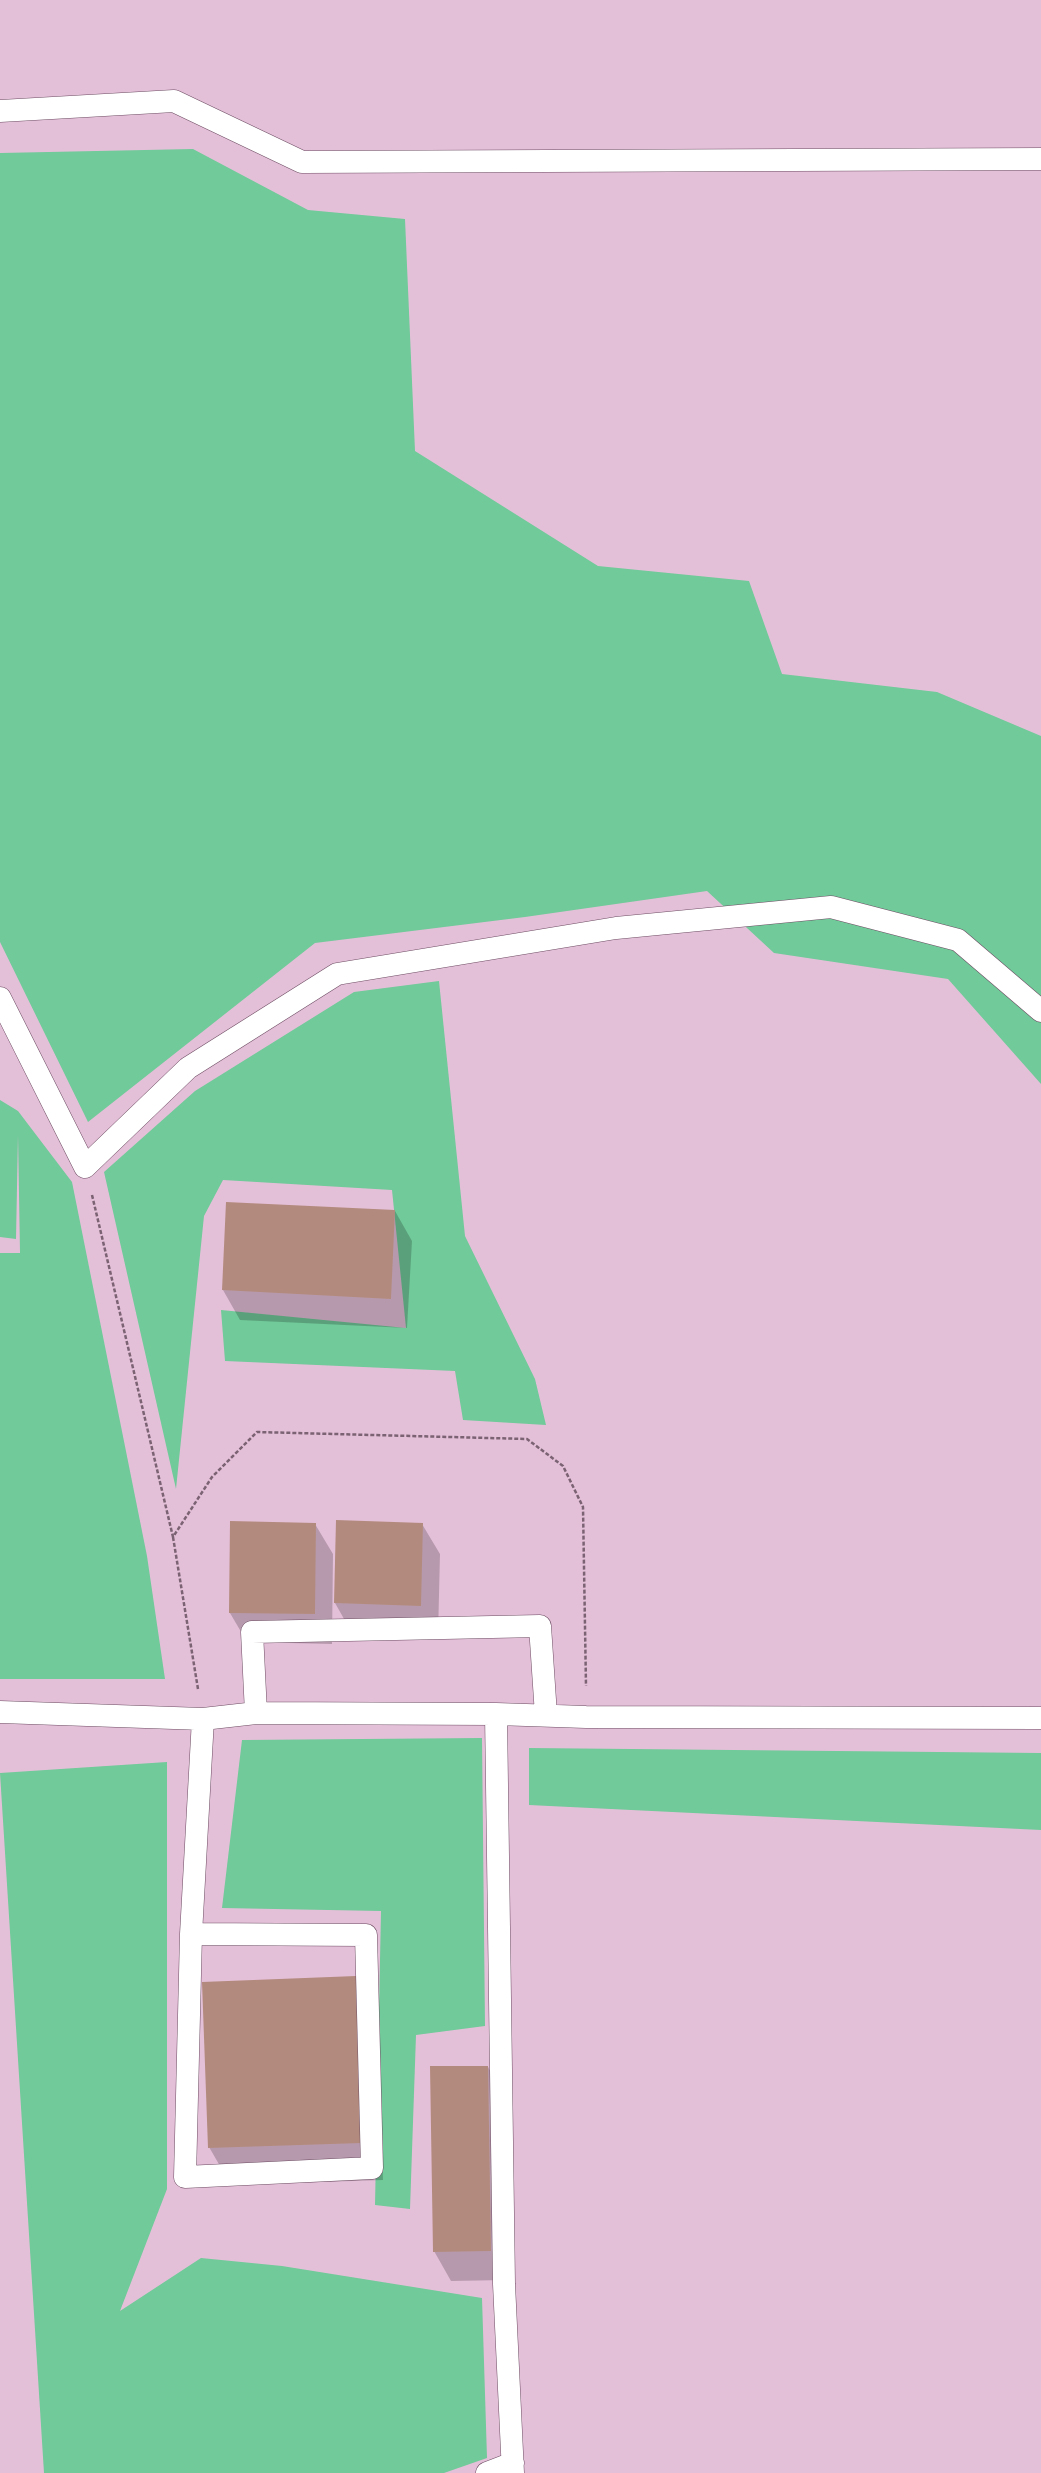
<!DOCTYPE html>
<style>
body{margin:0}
canvas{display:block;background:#e4bfd8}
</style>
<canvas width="1041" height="2473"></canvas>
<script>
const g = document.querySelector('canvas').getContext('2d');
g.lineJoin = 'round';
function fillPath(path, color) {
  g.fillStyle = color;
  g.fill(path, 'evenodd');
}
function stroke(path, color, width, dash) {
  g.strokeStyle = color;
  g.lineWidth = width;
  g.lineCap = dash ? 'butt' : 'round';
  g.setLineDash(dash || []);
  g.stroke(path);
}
fillPath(new Path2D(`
 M193,149L308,210L405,219L415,451L598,566L749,581L782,674L937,692L1041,736V1084L948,979L774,953L707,891L525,917L315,943L88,1122L0,942V153Z
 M439,981L465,1236L535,1379L546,1425L463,1420L455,1371L225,1361L221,1310L406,1328L392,1190L223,1180L204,1216L176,1489L104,1172L195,1091L354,992Z
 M0,1100L18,1111L72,1182L147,1556L165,1679H0V1253H20L18,1135L16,1239L0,1237Z
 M482,1738L485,2026L416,2035L410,2209L375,2205L381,1911L222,1908L242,1740Z
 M529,1748L1041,1753V1830L529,1805Z
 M167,1762V2189L120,2311L201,2258L282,2266L482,2298L487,2458L444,2473H44L0,1773Z`), '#71ca9a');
fillPath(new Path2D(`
 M227,1203L395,1211L412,1241L407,1328L240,1320L223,1290Z
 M337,1521L422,1524L440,1554L438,1636L352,1633L335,1603Z
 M315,1524L333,1554L332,1644L247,1642L230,1613Z
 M355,1977L377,2015L383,2180L231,2185L209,2147Z
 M488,2067L505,2096L507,2280L451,2281L434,2251Z`), '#0003');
fillPath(new Path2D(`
 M226,1202L395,1210L391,1299L222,1290Z
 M336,1520L423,1523L421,1606L334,1603Z
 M230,1521L316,1523L315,1614L229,1613Z
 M356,1976L362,2143L208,2148L202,1982Z
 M430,2066H488L491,2251L433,2252Z`), '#b38b7e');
const minor = new Path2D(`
 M0,111L174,101L302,162L1041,159
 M0,998L85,1167L188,1068L337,974L616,928L831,907L958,940L1041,1011
 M0,1712L203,1719L256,1713L496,1714L504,2284L513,2473
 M256,1713L252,1632L540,1626L546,1715
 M496,1714L586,1717L1041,1718
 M191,1934L366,1935L372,2168L185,2177L191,1934L203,1719
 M487,2473L513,2463`);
stroke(minor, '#6d4d63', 23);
stroke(new Path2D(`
 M92,1195L173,1537L212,1477L257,1432L527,1439L563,1466L583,1507L586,1686
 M173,1537L198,1689`), '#7b6373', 2.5, [4, 2]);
stroke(minor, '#fff', 22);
</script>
